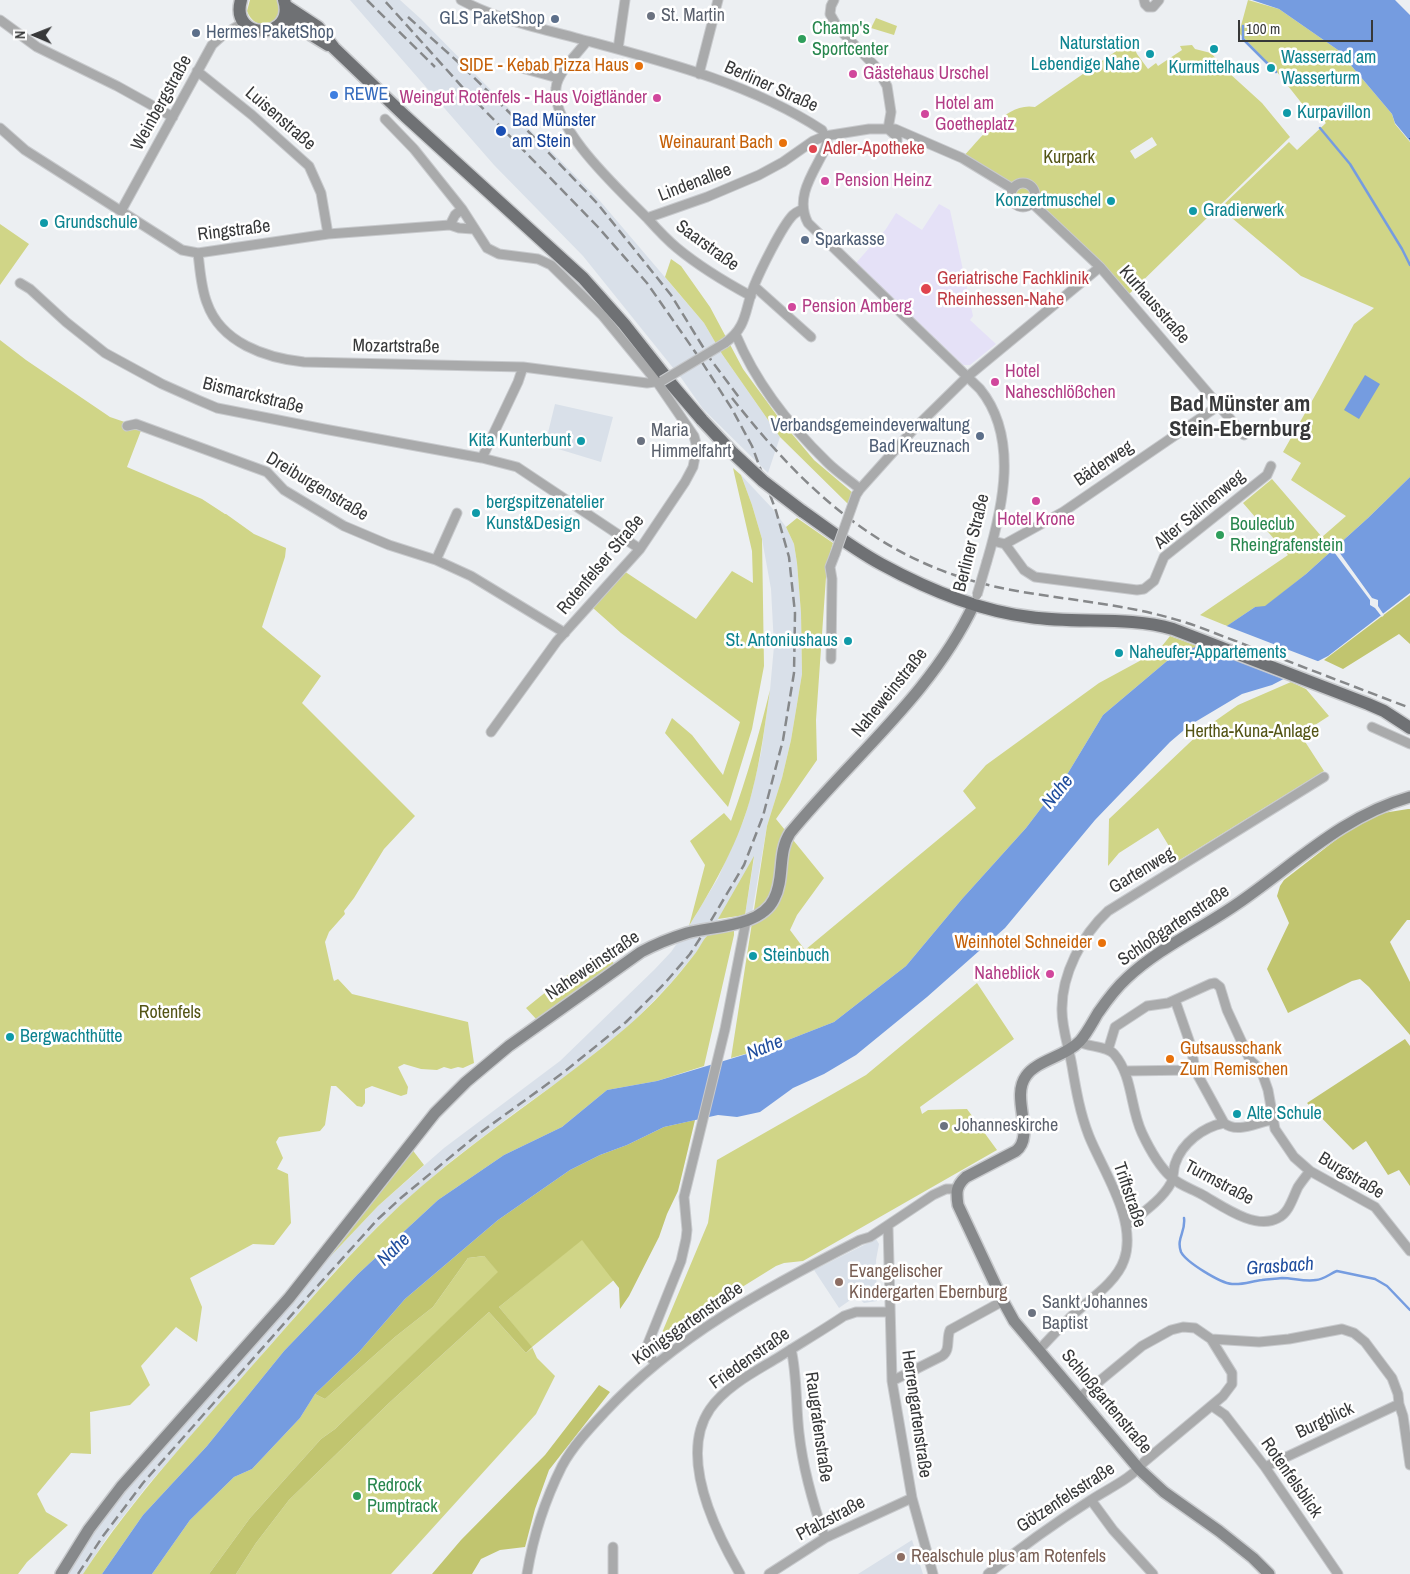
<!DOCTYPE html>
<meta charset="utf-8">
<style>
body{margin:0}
#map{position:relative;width:1410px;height:1574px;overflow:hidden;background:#eceff2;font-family:"Archivo Narrow",sans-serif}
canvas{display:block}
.north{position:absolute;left:10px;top:10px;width:50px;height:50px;-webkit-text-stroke:4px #fff;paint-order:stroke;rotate:271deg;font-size:14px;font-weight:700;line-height:20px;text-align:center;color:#373839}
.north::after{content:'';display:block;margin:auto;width:18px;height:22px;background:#373839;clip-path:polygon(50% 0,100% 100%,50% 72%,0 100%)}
.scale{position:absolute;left:1238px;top:20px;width:135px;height:22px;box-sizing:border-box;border:2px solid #373839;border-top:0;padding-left:6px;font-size:15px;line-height:18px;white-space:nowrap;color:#373839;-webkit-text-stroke:4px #fff;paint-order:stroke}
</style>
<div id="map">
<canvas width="1410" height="1574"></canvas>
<div class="north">N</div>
<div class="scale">100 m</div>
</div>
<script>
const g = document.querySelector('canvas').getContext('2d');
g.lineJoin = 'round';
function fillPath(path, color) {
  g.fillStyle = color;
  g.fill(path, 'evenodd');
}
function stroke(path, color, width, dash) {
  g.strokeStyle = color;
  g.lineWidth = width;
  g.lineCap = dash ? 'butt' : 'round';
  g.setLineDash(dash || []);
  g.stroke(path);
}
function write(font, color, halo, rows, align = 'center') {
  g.font = font + ' "Archivo Narrow",sans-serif';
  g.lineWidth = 5;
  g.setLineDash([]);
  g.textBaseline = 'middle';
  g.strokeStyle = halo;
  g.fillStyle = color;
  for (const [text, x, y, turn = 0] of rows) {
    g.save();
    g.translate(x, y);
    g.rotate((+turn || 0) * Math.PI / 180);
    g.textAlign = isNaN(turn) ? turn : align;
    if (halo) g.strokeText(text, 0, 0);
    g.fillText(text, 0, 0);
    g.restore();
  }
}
fillPath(new Path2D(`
 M350,0H400L421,19L600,201L704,323L722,354L780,437L768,473L703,409L682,379L583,256L494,165Z
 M555,404L613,417L601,462L545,445Z
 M741,475L772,508L786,527L794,544L797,563L801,613L802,674L791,740L782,778L767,826L752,913L745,915L754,858L728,904L695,954L670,984L631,1024L615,1037L569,1074L517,1111L450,1162L383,1221L337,1269L147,1486L108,1536L83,1574H67L95,1531L138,1475L326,1261L378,1206L444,1148L560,1061L654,970L671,952L689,926L718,878L744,819L752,792L761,753L770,690L774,646L771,589L762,539L752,505Z
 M876,1239L879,1244L876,1260L877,1301L864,1303L856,1296L839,1308L814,1270Z
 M912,1540L923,1574H858Z`), '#d9e0e9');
fillPath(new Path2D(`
 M939,204L950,210L973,316L970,320L996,344L970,365H963L856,263L886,229L896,213L922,230Z`), '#e5e1f7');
fillPath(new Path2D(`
 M250,0H277C288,22 256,36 247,11Z
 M1248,0L1279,9L1338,50L1392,114L1395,124L1410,142V477L1368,518L1306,574L1265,607H1255L1227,626L1200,615L1288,555L1243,503L1272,479L1322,537L1346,516L1291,480L1301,463L1283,452L1321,385L1354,324L1374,308L1301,276L1220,208L1289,142L1297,150L1326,123L1316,112L1311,115L1277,72L1239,33Z
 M876,18L897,26L894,35L871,28Z
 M1131,41L1137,54L1148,69L1156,63L1158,66L1182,50L1180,46L1192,45L1195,49L1211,53L1229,73L1262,103L1290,137L1126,297L1065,234L1021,197L962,158C979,140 1007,101 1035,107ZM1152,137L1157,145L1135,159L1130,151Z
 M0,224L29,244L0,285Z
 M671,259L681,266L710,307L743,369L781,421L814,460L853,493L848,504L780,437L722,354L704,323L665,277Z
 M0,340L26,360L110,417L142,428L127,467L202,499L225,514H226L254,534L286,548L285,557L262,627L321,676L302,703L415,816L384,849L354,898L344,911L345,914L329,932L325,942L333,978L334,981L338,979L352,994L468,1022L474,1063L463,1068L458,1067L451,1069L444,1067L437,1070L421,1069L404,1064L398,1067L408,1087L407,1094L401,1096L372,1086L365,1089V1103L362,1107L357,1106L336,1086H331L325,1125L320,1131L279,1137L276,1142L283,1158L277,1169L288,1174L291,1223L274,1245L253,1244L190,1278L202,1307L197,1342L176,1327L141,1366L150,1385L130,1405L90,1412L91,1454L71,1453L37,1494L46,1512L68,1525L27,1562L18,1574H0Z
 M733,468L741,475L752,505L762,539L764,666L752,729L728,807L665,733L672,718L692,735L723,775L740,722L621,633L593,608L624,571L696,619L732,571L753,583L752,551Z
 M797,518L833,543L827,563L816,720L817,760L776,819L824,878L797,915L790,930L805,950L976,808L963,791L986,765L1099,683L1158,651L1170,636L1197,646L1167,661L1103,715L1068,773L1026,828L962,899L906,966L834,1022L770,1047L731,1058L767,826L782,778L791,740L802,674L801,613L797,563L794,544L786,527Z
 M1291,682L1306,689L1329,716L1315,725L1302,737L1324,771L1178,861L1158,828L1119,853L1108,866L1109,819L1205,728L1238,705Z
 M770,690C765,724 761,758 752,792C740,840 715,884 689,926L705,865L690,841L724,813L731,821C747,778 759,734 770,690Z
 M754,856L745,915L718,919Z
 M734,929V935L704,1066L657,1081L607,1090L562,1127L504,1155L438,1200L358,1274L284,1351L207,1446L143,1515L102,1574H83C134,1496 198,1428 259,1358C312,1299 362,1237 422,1186C488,1129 562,1083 628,1026C652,1005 675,980 694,955C699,949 702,941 707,936C713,930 726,929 734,929Z
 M600,954L614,963L537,1020L526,1008L562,979Z
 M977,983L1014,1039L920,1107L922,1114L928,1110L967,1109L997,1150L803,1261L784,1263L776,1266L718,1302L719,1309L660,1348L656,1347L708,1223L717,1160L866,1075Z
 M411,1148L424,1165L378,1206L326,1261Z
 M582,1239L614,1280L532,1347L537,1358L555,1376L536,1414L391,1574H236L256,1543L289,1500L389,1403L489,1312L526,1353L532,1348L499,1307Z
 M484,1256L499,1272L335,1429L321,1439L250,1518L209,1574H152L190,1520L234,1477L252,1469L300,1418L315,1394L325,1399L395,1337L433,1307L468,1258Z`), '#d0d587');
fillPath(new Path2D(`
 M1410,595V644L1399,634L1343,669L1324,660Z
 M1408,809H1410V920H1407L1390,942L1410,982V1035L1369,987L1360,979L1352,981L1288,1013L1267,969L1289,923L1277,896L1280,886L1284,880L1346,832L1377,814Z
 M1405,1039L1410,1046V1186L1399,1170L1388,1175L1366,1141L1353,1150L1307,1103Z
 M695,1120L678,1191L667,1214L659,1237L629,1296L620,1309L619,1288L582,1240L499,1307L532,1347L526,1353L489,1312L389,1403L289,1500L256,1543L236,1574H209L250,1518L321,1439L335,1429L498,1272L484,1256L468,1258L433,1307L395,1337L325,1399L315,1394L359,1352L405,1299L498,1220L570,1170L600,1155L627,1145L664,1127Z
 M599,1385L610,1392L549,1470L535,1509L525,1547L500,1550L481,1559L472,1574H432L461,1540L545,1455Z`), '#c1c56f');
fillPath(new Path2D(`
 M1252,0H1395L1410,15V141L1395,123L1392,114L1338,50L1279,9Z
 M1365,375L1380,384L1359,419L1344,410Z
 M1410,477V593L1328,656L1272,685L1242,694L1190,725L1170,742L1095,820L1005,928L927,997L856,1055L824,1074L793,1088L760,1112L737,1117L718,1115L664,1127L627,1145L600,1155L570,1170L498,1220L405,1299L359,1352L315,1394L300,1418L252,1469L234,1477L190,1520L152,1574H102L143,1515L207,1446L284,1351L358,1274L438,1200L504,1155L562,1127L607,1090L657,1081L770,1047L834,1022L906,966L962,899L1026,828L1068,773L1103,715L1167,661L1197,646L1255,607L1265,606L1306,574L1368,518Z`), '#759ce0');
fillPath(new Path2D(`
 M1334,545L1372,598L1378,600V606L1384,615L1382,617L1375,608L1370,605V600L1331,548Z
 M1224,625L1320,662L1286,680L1194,644Z`), '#eceff2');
stroke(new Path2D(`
 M1243,26V39L1276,72
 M1320,128L1350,164L1402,249L1410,265
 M1184,1218C1186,1232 1176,1238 1181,1252C1186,1262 1220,1283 1232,1284C1243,1285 1252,1281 1262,1280C1269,1279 1275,1279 1282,1278C1293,1278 1305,1282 1316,1280C1323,1280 1331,1273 1337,1271L1375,1279L1387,1286L1410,1310`), '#759ce0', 2.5);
stroke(new Path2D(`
 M1409,139L1410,138`), '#1f4d9d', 1, [6, 5]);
const street = new Path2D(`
 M461,0C498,20 540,28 580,39C662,61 750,83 822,130L827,142L825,149C814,172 794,197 808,223L980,389C1019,437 1003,507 987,561
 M834,0L831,6L830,14L838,28L876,67L887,86L891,112L888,129
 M1144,0L1145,4L1148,7H1153L1159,0
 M0,20L37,47L117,86L173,117
 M587,41C578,53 557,73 556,88C551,129 621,191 648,219C657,229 666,239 677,248C700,267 725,282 751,296
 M618,49L625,0
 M518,67L558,78
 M197,71L252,115L309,166L321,193L328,234
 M699,74L718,0
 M385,119L414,149L462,209L487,248L499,254L538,259L551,265L602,315L657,382L694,436L697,447L693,467L685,482L640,549L557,641L491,732
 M0,128L25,150L182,250L198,253L328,234L450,225
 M888,129L897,137V146
 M1011 195a12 12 0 1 1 24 0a12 12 0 1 1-24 0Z
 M1032,203L1100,267L1244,435
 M462,209L455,215L450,225L459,228L473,229
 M121,211L212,45L222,36L244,22
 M647,218L707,197L759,175L783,162L813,141L825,136L869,129H895L962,158L1013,189
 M198,253C200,270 201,288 207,303C221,343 266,358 304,362L523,367L647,383L662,381
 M20,283L30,289L66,322L105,353L162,384L198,400L217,408L324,429L482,458L517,467L640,549
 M754,286L811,337
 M736,335C756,383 790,426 827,462C837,472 849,480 860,489
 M725,343C748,326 744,311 754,286C760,271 782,226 793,215C796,212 799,211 803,209
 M127,426L136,424L267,472L284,490L344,526L389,545L436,560L471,576L565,633
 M482,458L518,382L523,367
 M856,495L860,489L913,430L967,377L1100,267
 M993,541L1005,544L1024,570L1035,577L1137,590L1144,589L1154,581L1164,557L1267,475L1271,466
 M1005,544L1063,512L1218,406
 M436,560L457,513
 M831,659L832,579L830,567L835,554
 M1372,727L1410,744
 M1175,1000L1191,1046L1195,1070
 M1079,1042C1089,1047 1107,1046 1114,1054C1133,1076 1130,1108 1142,1133C1149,1148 1159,1166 1171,1177C1179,1185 1192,1189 1201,1194C1221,1205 1255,1231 1278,1218C1289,1213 1293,1197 1298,1187C1302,1181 1306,1176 1310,1171
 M1108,1050L1115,1027L1147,1006L1168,1003L1210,984L1215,983L1220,987L1227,1010L1250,1060L1261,1070L1268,1090L1275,1129L1294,1157L1310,1171L1375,1207L1410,1251
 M1125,1071L1195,1070L1224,1123C1238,1134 1257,1122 1272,1120
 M888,1226L892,1381L912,1498L933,1574
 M1126,1226C1141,1214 1162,1200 1171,1183C1174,1177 1173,1170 1175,1164C1182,1143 1203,1127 1224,1123
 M791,1349C797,1373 796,1408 799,1433C803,1469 813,1504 825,1538
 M1039,1350C1051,1337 1063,1324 1076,1312C1092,1298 1117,1281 1124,1260C1138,1221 1103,1171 1089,1136C1080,1113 1076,1090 1072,1066C1069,1048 1062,1029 1062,1011C1061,975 1082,935 1108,911L1324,777
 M655,1363L647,1353V1346L681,1261L686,1239L687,1230L684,1197L725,1029L746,921
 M892,1381L942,1356C951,1350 946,1339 950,1330L1003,1301
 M1079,1398L1142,1346L1171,1330L1183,1327L1195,1328L1211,1339L1259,1342L1289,1339L1342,1329L1354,1333L1365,1342L1392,1378L1398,1394L1399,1404L1403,1416L1410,1465
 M1212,1406L1225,1415L1265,1467L1338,1574
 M1265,1467L1399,1404
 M1091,1500L1113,1530L1153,1574
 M527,1574C533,1537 545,1500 562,1466C573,1446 589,1429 604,1413C675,1336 768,1287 860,1240L870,1237L933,1195L946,1189H956
 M613,1574V1547
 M740,1574C715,1531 678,1456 710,1409C726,1386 756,1371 779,1357C801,1343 823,1330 844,1316L856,1312H889
 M769,1574L825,1538L912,1498
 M988,1574C1021,1547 1055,1523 1091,1500C1109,1488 1131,1479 1144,1462L1223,1396L1232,1384V1373L1211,1339`);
const secondary = new Path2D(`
 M61,1574L89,1529L121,1487L289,1298L435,1113L466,1082L509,1046L641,952C656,944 671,938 687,933C713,926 761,927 774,899C785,878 777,853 790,833C851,758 932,694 974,604
 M1269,1574L1253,1558L1219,1531L1164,1492L1139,1469L1014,1321L1003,1301L958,1205C956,1192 956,1186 966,1177L1016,1151C1036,1135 1010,1098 1026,1076C1037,1060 1065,1057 1080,1041C1087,1033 1092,1023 1098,1013C1107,1000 1116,988 1127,978C1159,948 1201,929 1237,904C1294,865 1342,816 1410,797`);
const primary = new Path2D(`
 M241,0C229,42 297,40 284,0
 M286,6L318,27L334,48L405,116L583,278L624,324L673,386L702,420
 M284,18L328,45
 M802,511C828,529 853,549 881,564C925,588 980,611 1030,617C1077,624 1128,616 1173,629L1368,704L1384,711L1410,728`);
stroke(street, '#c8cacd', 11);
stroke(secondary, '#c8cacd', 14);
stroke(primary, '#c8cacd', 15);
stroke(street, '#a9aaab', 9);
stroke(secondary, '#87898b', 11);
stroke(primary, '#6f7174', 12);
stroke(new Path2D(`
 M367,0L435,67
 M408,17L458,62L522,125L597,203L671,295L711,360L741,400
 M732,398C810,497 889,569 1017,591C1080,602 1138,605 1199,627L1410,708
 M78,1574L103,1536L143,1483L304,1301L378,1219L402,1197L477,1135L564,1072L626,1022L665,983L690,954L706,929L744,865L763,816L783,740L794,673L795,613L789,557L776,511L752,446L732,409L698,356L647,283L598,227L464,89L384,0`), '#86888a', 2.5, [10, 5]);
const streetBridge = new Path2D(`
 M662,381L725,343
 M835,554L856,495
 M977,595L987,561`);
const primaryBridge = new Path2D(`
 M702,420L733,453L763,481L802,511`);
stroke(streetBridge, '#c8cacd', 11, []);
stroke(primaryBridge, '#c8cacd', 15, []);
stroke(streetBridge, '#a9aaab', 9);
stroke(primaryBridge, '#6f7174', 12);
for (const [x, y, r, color] of [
 [651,16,5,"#6b7280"],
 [555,19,5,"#5c6f8a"],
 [196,33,5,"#5c6f8a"],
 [802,39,5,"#2e9e5b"],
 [1214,49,5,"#0f9aa8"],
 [1150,54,5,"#0f9aa8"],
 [639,66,5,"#e8710a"],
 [1271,68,5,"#0f9aa8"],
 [853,74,5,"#d1479c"],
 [334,95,5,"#3f7fe0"],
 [657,98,5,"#d1479c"],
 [1287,113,5,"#0f9aa8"],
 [925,114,5,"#d1479c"],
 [501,131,6,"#1a4fb4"],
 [783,143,5,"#e8710a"],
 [813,149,5,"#e0444e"],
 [825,181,5,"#d1479c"],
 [1111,201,5,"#0f9aa8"],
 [1193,211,5,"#0f9aa8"],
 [44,223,5,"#0f9aa8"],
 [805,240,5,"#5c6f8a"],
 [926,289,6,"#e0444e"],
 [792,307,5,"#d1479c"],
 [995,382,5,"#d1479c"],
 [980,436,5,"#5c6f8a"],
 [581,441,5,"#0f9aa8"],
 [641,441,5,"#6b7280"],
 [1036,501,5,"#d1479c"],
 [476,513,5,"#0f9aa8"],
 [1220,535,5,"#2e9e5b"],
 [848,641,5,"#0f9aa8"],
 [1119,653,5,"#0f9aa8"],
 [1102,943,5,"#e8710a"],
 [753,956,5,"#0f9aa8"],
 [1050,974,5,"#d1479c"],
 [10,1037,5,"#0f9aa8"],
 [1170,1059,5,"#e8710a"],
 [1237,1114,5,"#0f9aa8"],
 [944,1126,5,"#6b7280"],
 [839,1282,5,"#8d6e63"],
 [1032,1313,5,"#6b7280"],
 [357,1496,5,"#2e9e5b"],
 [901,1557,5,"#8d6e63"]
]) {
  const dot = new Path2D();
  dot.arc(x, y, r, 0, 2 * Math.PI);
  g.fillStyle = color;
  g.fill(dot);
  stroke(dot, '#fff', 2);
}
write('18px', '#5b616d', '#fff', [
 ["St. Martin",661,16],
 ["Maria",651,431],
 ["Himmelfahrt",651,452],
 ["Johanneskirche",954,1126],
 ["Sankt Johannes",1042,1303],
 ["Baptist",1042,1324]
], 'left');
write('18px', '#4e5e75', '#fff', [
 ["GLS PaketShop",545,19],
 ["Hermes PaketShop",206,33,"left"],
 ["Sparkasse",815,240,"left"],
 ["Verbandsgemeindeverwaltung",970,426],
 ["Bad Kreuznach",970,447]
], 'right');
write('18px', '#27864d', '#fff', [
 ["Champ's",812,29],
 ["Sportcenter",812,50],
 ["Bouleclub",1230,525],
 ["Rheingrafenstein",1230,546],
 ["Redrock",367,1486],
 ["Pumptrack",367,1507]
], 'left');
write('18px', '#0d838f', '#fff', [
 ["Naturstation",1140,44,"right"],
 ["Lebendige Nahe",1140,65,"right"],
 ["Wasserrad am",1281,58],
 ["Wasserturm",1281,79],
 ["Kurmittelhaus",1214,68,"center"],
 ["Kurpavillon",1297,113],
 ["Konzertmuschel",1101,201,"right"],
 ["Gradierwerk",1203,211],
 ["Grundschule",54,223],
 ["Kita Kunterbunt",571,441,"right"],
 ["bergspitzenatelier",486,503],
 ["Kunst&Design",486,524],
 ["St. Antoniushaus",838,641,"right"],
 ["Naheufer-Appartements",1129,653],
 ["Steinbuch",763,956],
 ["Bergwachthütte",20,1037],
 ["Alte Schule",1247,1114]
], 'left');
write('18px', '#c56008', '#fff', [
 ["SIDE - Kebab Pizza Haus",629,66],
 ["Weinaurant Bach",773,143],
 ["Weinhotel Schneider",1092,943],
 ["Gutsausschank",1180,1049,"left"],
 ["Zum Remischen",1180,1070,"left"]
], 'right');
write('18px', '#b23c85', '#fff', [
 ["Gästehaus Urschel",863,74],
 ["Weingut Rotenfels - Haus Voigtländer",647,98,"right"],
 ["Hotel am",935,104],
 ["Goetheplatz",935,125],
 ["Pension Heinz",835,181],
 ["Pension Amberg",802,307],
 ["Hotel",1005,372],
 ["Naheschlößchen",1005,393],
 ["Hotel Krone",1036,520,"center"],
 ["Naheblick",1040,974,"right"]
], 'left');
write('18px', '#373839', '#fff', [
 ["Berliner Straße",771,87,24],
 ["Weinbergstraße",162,103,-61],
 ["Luisenstraße",280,119,41],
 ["Lindenallee",695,183,-21],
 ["Ringstraße",234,231,-7],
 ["Saarstraße",707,246,36],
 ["Kurhausstraße",1154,305,49],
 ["Mozartstraße",396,347,1],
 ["Bismarckstraße",253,396,14],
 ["Bäderweg",1104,464,-34],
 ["Dreiburgenstraße",317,487,31],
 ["Alter Salinenweg",1200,510,-40],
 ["Berliner Straße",972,543,-76],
 ["Rotenfelser Straße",601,565,-50],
 ["Naheweinstraße",890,693,-51],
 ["Gartenweg",1142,871,-31],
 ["Schloßgartenstraße",1174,926,-34],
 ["Naheweinstraße",593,966,-34],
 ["Burgstraße",1351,1176,31],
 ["Turmstraße",1219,1183,28],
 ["Triftstraße",1129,1195,71],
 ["Königsgartenstraße",688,1324,-35],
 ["Friedenstraße",750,1359,-35],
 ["Schloßgartenstraße",1106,1402,50],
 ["Herrengartenstraße",916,1414,82],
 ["Burgblick",1325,1421,-25],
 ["Raugrafenstraße",818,1427,82],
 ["Rotenfelsblick",1291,1478,55],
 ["Götzenfelsstraße",1066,1498,-33],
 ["Pfalzstraße",831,1519,-28]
]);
write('18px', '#366cbe', '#fff', [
 ["REWE",344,95]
], 'left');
write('18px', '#164399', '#fff', [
 ["Bad Münster",512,121],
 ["am Stein",512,142]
], 'left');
write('18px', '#be3a42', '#fff', [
 ["Adler-Apotheke",823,149],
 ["Geriatrische Fachklinik",937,279],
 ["Rheinhessen-Nahe",937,300]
], 'left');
write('18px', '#535415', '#fff', [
 ["Kurpark",1069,158],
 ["Hertha-Kuna-Anlage",1252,732],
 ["Rotenfels",170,1013]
]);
write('18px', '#785e54', '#fff', [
 ["Evangelischer",849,1272],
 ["Kindergarten Ebernburg",849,1293],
 ["Realschule plus am Rotenfels",911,1557]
], 'left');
write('italic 19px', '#1f4d9d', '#fff', [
 ["Nahe",1058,792,-51],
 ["Nahe",765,1048,-22],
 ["Nahe",394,1250,-45],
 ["Grasbach",1280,1267,-4]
]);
write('bold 22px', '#373839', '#fff', [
 ["Bad Münster am",1240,405],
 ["Stein-Ebernburg",1240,430]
]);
</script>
